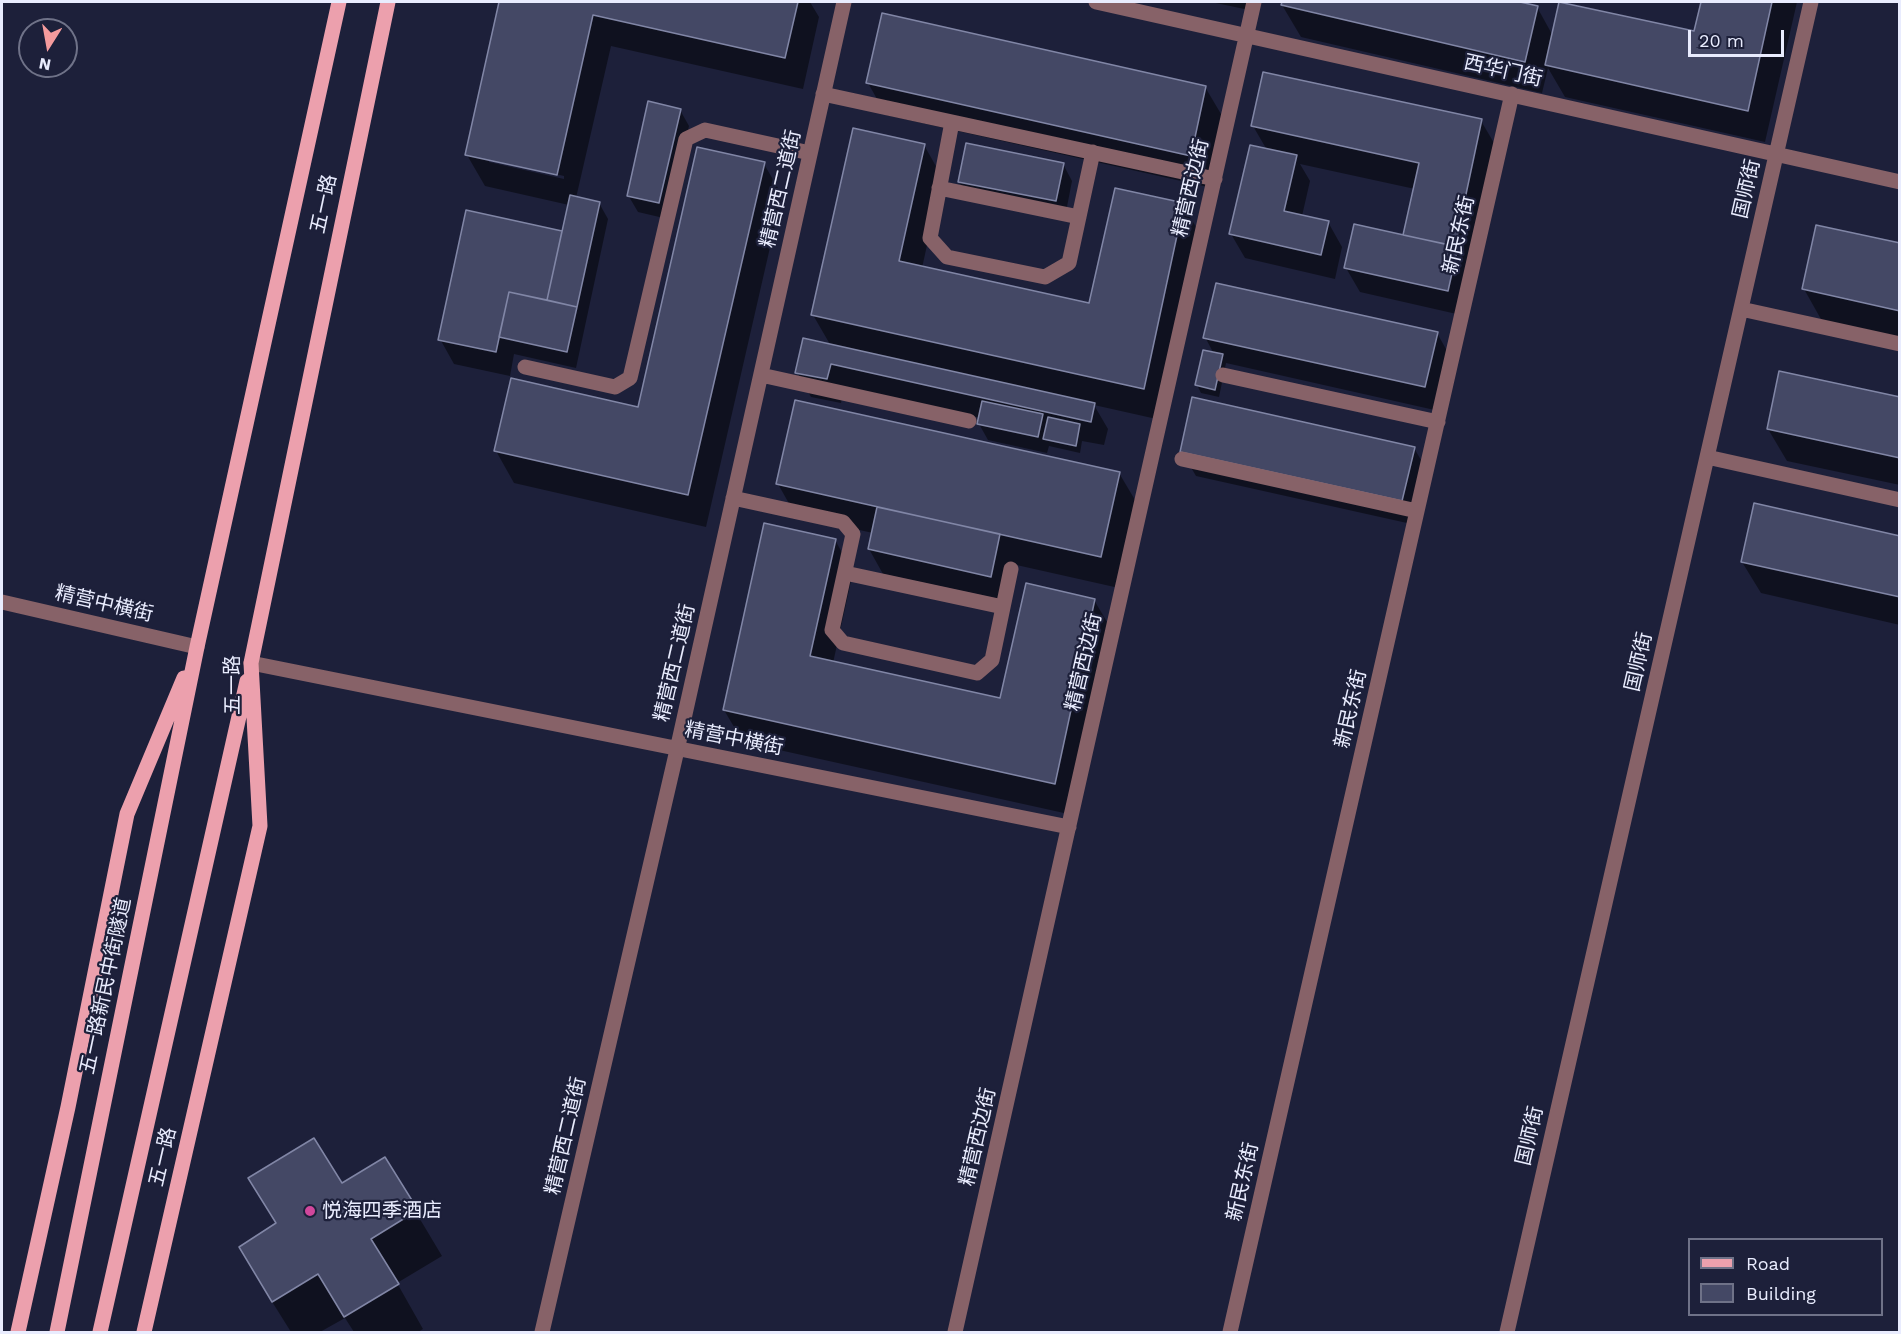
<!DOCTYPE html>
<meta charset="utf-8">
<style>
body{margin:0}
#map{position:relative;width:1901px;height:1334px;overflow:hidden;background:#1d203a;font-family:"Work Sans",sans-serif}
canvas{display:block}
.frame{position:absolute;inset:0;border:3px solid #e9ecfe;pointer-events:none}
.legend{position:absolute;left:1688px;top:1238px;width:195px;height:78px;box-sizing:border-box;background:#1d203a;border:2px solid #6f7288;margin:0;padding:8px 10px;list-style:none;font-size:18px;color:#e9ecfe}
.legend li{display:flex;align-items:center;gap:12px;height:30px}
.legend b{width:30px;border:2px solid #6f7288}
.north{position:absolute;left:18px;top:18px;width:60px;height:60px;box-sizing:border-box;background:#1d203a;border:2px solid #6f7288;border-radius:50%;rotate:191deg;font-size:16px;font-weight:700;line-height:24px;text-align:center;color:#e9ecfe}
.north::after{content:'';display:block;margin:auto;width:21px;height:27px;background:#f59b9d;clip-path:polygon(50% 0,100% 100%,50% 72%,0 100%)}
.scale{position:absolute;left:1688px;top:30px;width:96px;height:27px;box-sizing:border-box;border:3px solid #e9ecfe;border-top:0;padding-left:8px;font-size:18px;line-height:21px;white-space:nowrap;color:#e9ecfe;-webkit-text-stroke:4px #1d203a;paint-order:stroke}
</style>
<div id="map">
<canvas width="1901" height="1334"></canvas>
<div class="frame"></div>
<ul class="legend">
<li><b style="height:8px;background:#eca0ad"></b>Road</li>
<li><b style="height:16px;background:#444865"></b>Building</li>
</ul>
<div class="north">N</div>
<div class="scale">20 m</div>
</div>
<script>
const g = document.querySelector('canvas').getContext('2d');
g.lineJoin = 'round';
function fillPath(path, color) {
  g.fillStyle = color;
  g.fill(path, 'evenodd');
}
function stroke(path, color, width, dash) {
  g.strokeStyle = color;
  g.lineWidth = width;
  g.lineCap = dash ? 'butt' : 'round';
  g.setLineDash(dash || []);
  g.stroke(path);
}
function write(font, color, halo, rows, align = 'center') {
  g.font = font + ' "Work Sans","Noto Sans SC",sans-serif';
  g.lineWidth = 4.5;
  g.setLineDash([]);
  g.textBaseline = 'middle';
  g.strokeStyle = halo;
  g.fillStyle = color;
  for (const [text, x, y, turn = 0] of rows) {
    g.save();
    g.translate(x, y);
    g.rotate((+turn || 0) * Math.PI / 180);
    g.textAlign = isNaN(turn) ? turn : align;
    if (halo) g.strokeText(text, 0, 0);
    g.fillText(text, 0, 0);
    g.restore();
  }
}
fillPath(new Path2D(`
 M501,2H810L819,17L803,89L611,46L576,198L599,203L608,219L576,368L514,354L510,376L454,364L440,339L467,211L563,232L569,205L485,186L467,155ZM489,159L564,176V179L489,162Z
 M1211,2H1256L1254,11Z
 M1283,2H1514L1537,7L1553,36L1561,2L1695,33L1702,2H1797L1765,142L1565,97L1548,68L1542,93L1301,37L1282,5Z
 M868,83L1205,87L1224,119L1208,187L886,115Z
 M680,110L689,126L668,219L638,212L628,195Z
 M1481,121L1500,153L1461,315L1360,292L1346,268L1406,237L1415,189L1300,164L1310,181L1302,216L1328,222L1342,247L1335,279L1245,258L1231,234L1267,150L1253,126Z
 M924,145L942,177L922,268L1090,305L1183,205L1202,237L1161,420L1094,405L1108,429L1104,445L1082,441L1080,453L1049,446L1047,453L988,440L979,424L980,418L844,388L841,403L811,397L797,372L831,346L813,315Z
 M764,164L782,195L706,527L514,483L496,451L639,409Z
 M1063,164L1072,181L1065,217L969,198L959,182Z
 M1900,245V338L1822,321L1804,289Z
 M1437,333L1451,358L1439,411L1226,363L1219,397L1201,393L1197,385L1214,354L1205,337Z
 M1900,398V485L1787,461L1768,429Z
 M1414,448L1428,472L1416,525L1196,476L1182,452Z
 M1119,473L1138,505L1119,588L1012,564L1004,600L883,574L869,549L873,533L796,516L778,484Z
 M1900,537V625L1761,593L1742,562Z
 M835,540L853,572L833,663L1001,700L1094,600L1113,632L1073,815L743,742L724,710Z
 M384,1159L442,1256L397,1283L423,1329L418,1332H354L345,1318L320,1332H291L266,1292L341,1185Z`), '#0007');
const building = new Path2D(`
 M499,2H798L785,58L593,15L557,175L465,155Z
 M1282,2H1520L1538,6L1525,62L1281,5Z
 M1559,2L1694,31L1701,2H1772L1748,111L1545,65Z
 M882,13L1206,86L1191,156L866,83Z
 M1263,72L1482,119L1455,246L1403,235L1419,163L1251,126Z
 M648,101L681,109L659,203L627,196Z
 M853,128L925,144L899,261L1089,303L1115,188L1184,203L1144,389L811,315Z
 M966,143L1064,163L1056,201L958,182Z
 M1250,145L1297,155L1284,211L1329,221L1321,255L1229,234Z
 M697,147L765,162L688,495L494,451L511,378L638,407Z
 M570,195L600,202L577,307L547,300Z
 M466,210L562,231L547,300L509,292L496,352L438,340Z
 M1354,224L1458,247L1448,291L1344,268Z
 M1816,225L1900,243V311L1802,289Z
 M1216,283L1438,332L1425,387L1203,338Z
 M509,292L577,307L567,352L499,337Z
 M803,338L1095,403L1091,422L831,364L827,379L795,373Z
 M1203,350L1223,354L1215,390L1195,385Z
 M1779,371L1900,397V458L1767,429Z
 M1192,397L1415,447L1402,501L1180,452Z
 M795,400L1120,472L1101,557L776,484Z
 M982,401L1043,414L1038,437L977,424Z
 M1048,417L1080,424L1076,446L1043,439Z
 M1754,503L1900,536V597L1741,562Z
 M877,507L1000,534L991,577L868,549Z
 M764,523L836,539L810,656L1000,698L1026,583L1095,599L1055,784L723,710Z
 M314,1138L342,1183L385,1157L418,1210L371,1239L399,1284L344,1317L318,1274L272,1302L239,1247L276,1223L248,1178Z`);
fillPath(building, '#444865');
stroke(building, '#8186a6', 1.5);
stroke(new Path2D(`
 M1096,2L1900,182
 M823,94L1215,179
 M952,122L930,238L947,257L1045,277L1069,263L1093,152
 M939,188L1079,217
 M1741,309L1900,344
 M525,367L615,387L630,378L686,139L705,130L810,153
 M761,375L969,421
 M1223,375L1438,422
 M1707,457L1900,500
 M1182,459L1417,511
 M733,498L843,522L853,534L832,630L843,643L977,673L992,660L1011,569
 M845,573L1003,607
 M2,602L197,647
 M251,663L1069,827
 M542,1332L677,750L844,2
 M955,1332L1254,2
 M1230,1332L1512,94
 M1507,1332L1811,2`), '#876268', 15);
stroke(new Path2D(`
 M18,1332L68,1107L127,814L184,678
 M57,1332L197,647L339,2
 M100,1332L247,681
 M144,1332L260,826L251,663L388,2`), '#eca0ad', 15);
for (const [x, y, r, color] of [
 [310,1211,6,"#d1479c"]
]) {
  const dot = new Path2D();
  dot.arc(x, y, r, 0, 2 * Math.PI);
  g.fillStyle = color;
  g.fill(dot);
  stroke(dot, '#1d203a', 2);
}
write('20px', '#e9ecfe', '#1d203a', [
 ["西华门街",1503,71,13],
 ["精营西边街",1191,188,-77],
 ["精营西二道街",781,189,-77],
 ["国师街",1747,189,-77],
 ["五一路",324,204,-78],
 ["新民东街",1459,235,-77],
 ["精营中横街",104,604,13],
 ["精营西边街",1084,662,-77],
 ["国师街",1639,662,-77],
 ["精营西二道街",675,663,-77],
 ["五一路",233,685,-90],
 ["新民东街",1351,709,-77],
 ["精营中横街",734,739,11],
 ["五一路新民中街隧道",106,986,-78],
 ["精营西二道街",566,1136,-77],
 ["国师街",1530,1136,-77],
 ["精营西边街",978,1137,-77],
 ["五一路",163,1157,-77],
 ["新民东街",1243,1182,-77]
]);
write('20px', '#e9ecfe', '#1d203a', [
 ["悦海四季酒店",322,1211]
], 'left');
</script>
